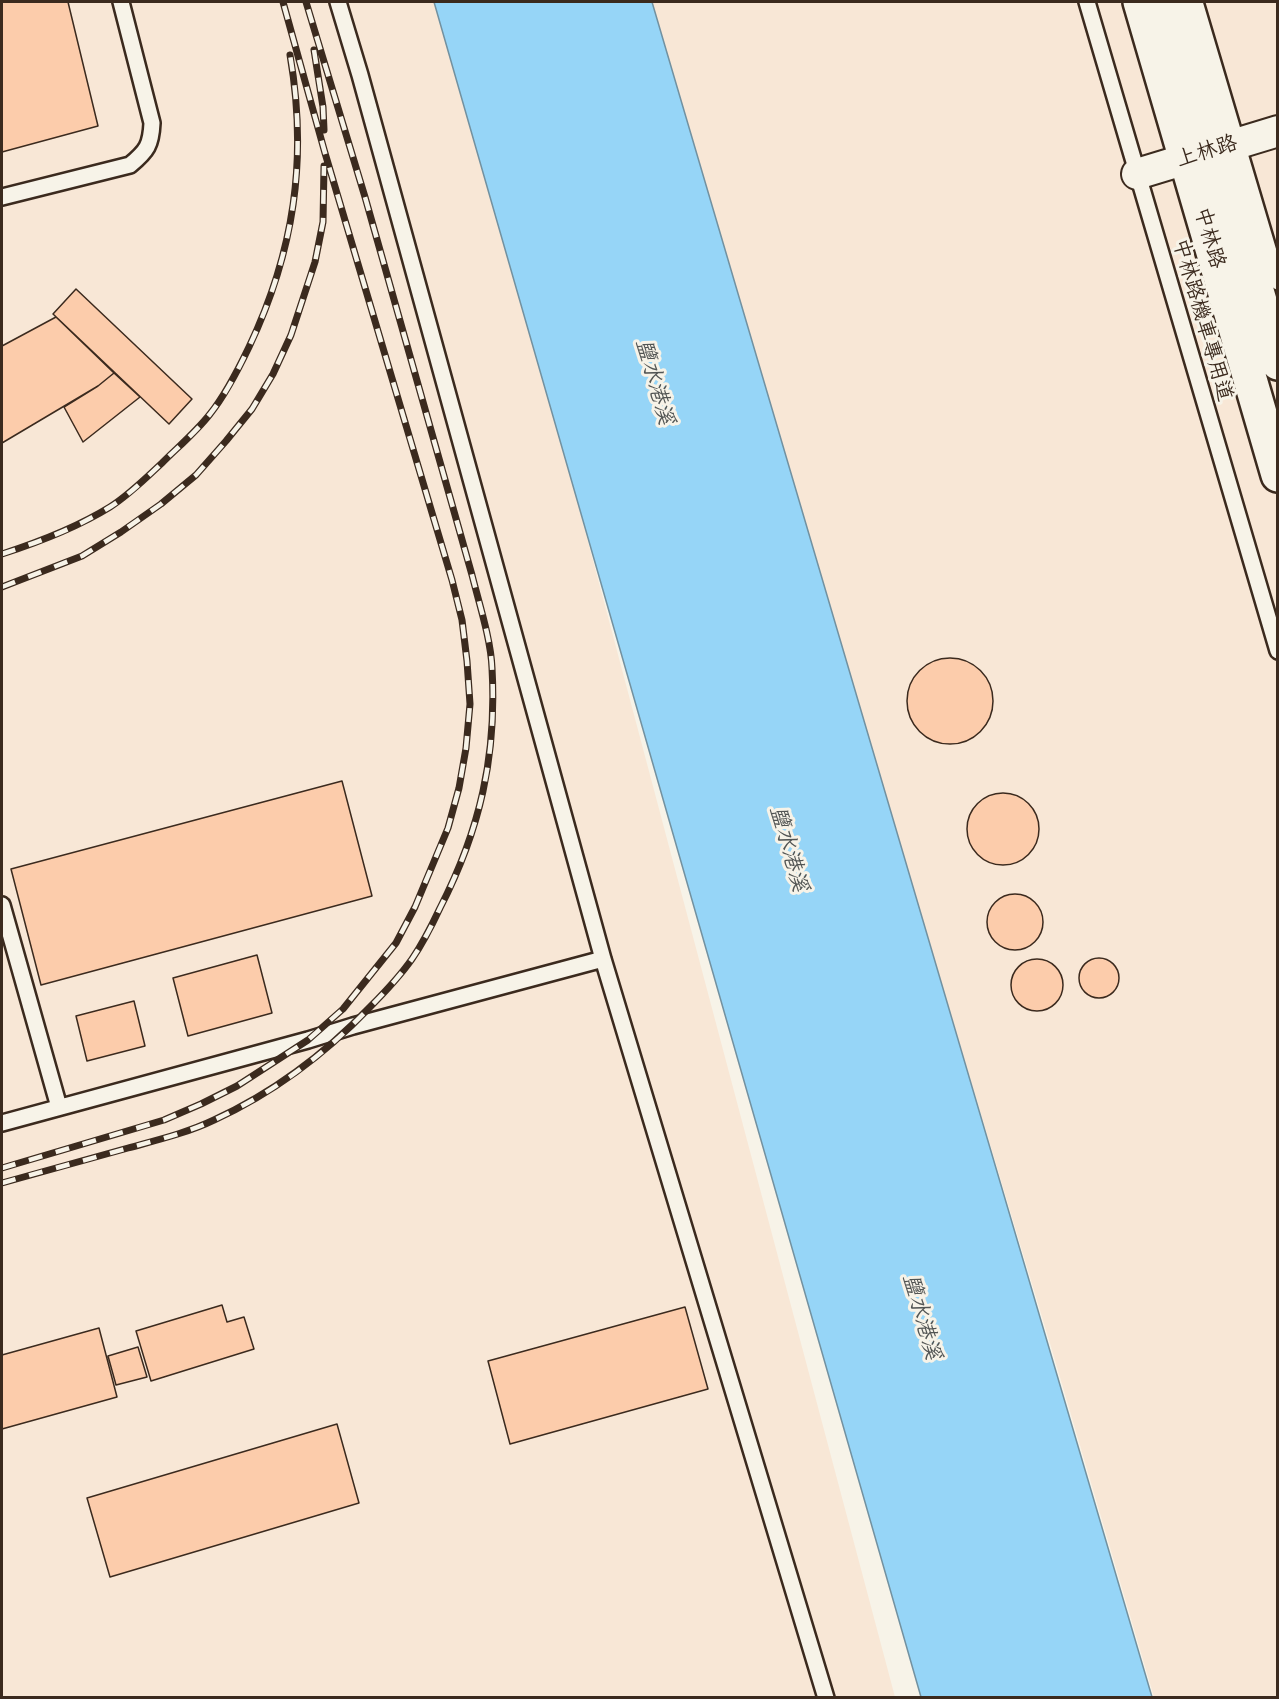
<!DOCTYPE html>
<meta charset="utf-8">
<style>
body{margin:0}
#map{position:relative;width:1279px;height:1699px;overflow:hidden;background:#f7f3e8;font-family:"Balsamiq Sans",sans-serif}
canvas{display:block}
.frame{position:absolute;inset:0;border:3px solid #3b2a1e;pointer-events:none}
</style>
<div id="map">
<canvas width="1279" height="1699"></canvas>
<div class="frame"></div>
</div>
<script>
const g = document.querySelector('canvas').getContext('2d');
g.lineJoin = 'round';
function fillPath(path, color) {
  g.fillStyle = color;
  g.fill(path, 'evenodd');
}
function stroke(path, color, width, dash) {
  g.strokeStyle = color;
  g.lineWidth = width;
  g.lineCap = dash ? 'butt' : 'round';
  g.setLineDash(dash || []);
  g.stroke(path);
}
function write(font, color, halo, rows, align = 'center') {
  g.font = font + ' "Balsamiq Sans","LXGW WenKai TC",sans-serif';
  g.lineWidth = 6;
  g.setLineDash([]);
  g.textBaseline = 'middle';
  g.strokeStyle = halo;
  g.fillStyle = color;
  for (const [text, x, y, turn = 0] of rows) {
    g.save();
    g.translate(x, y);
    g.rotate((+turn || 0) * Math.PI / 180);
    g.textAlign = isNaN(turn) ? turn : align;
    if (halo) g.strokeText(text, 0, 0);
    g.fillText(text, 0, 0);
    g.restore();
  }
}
fillPath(new Path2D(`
 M2,2H438L519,282L895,1697L2,1698Z
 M648,2H1277V1697H1154L1052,1350L683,125Z`), '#f8e7d6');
const water = new Path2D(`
 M434,2H652L1152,1697H921Z`);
fillPath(water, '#96d5f7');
stroke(water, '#7291a0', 1.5);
const building = new Path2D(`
 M2,2H68L98,126L2,152Z
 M76,289L192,399L169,424L53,314Z
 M56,317L114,373L98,386L2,443V346Z
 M114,373L140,397L83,442L64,407L98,386Z
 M907 701a43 43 0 1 1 86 0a43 43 0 1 1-86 0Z
 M342,781L372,896L41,985L11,869Z
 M967 829a36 36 0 1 1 72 0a36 36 0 1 1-72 0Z
 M987 922a28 28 0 1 1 56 0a28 28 0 1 1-56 0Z
 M257,955L272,1013L188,1036L173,978Z
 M1079 978a20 20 0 1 1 40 0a20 20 0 1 1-40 0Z
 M1011 985a26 26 0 1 1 52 0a26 26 0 1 1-52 0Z
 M134,1001L145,1046L87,1061L76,1016Z
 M222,1305L227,1322L244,1317L254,1349L151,1381L136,1331Z
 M685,1307L708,1389L510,1444L488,1361Z
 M99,1328L117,1397L2,1429V1355Z
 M138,1347L147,1377L116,1385L108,1356Z
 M337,1424L359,1503L110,1577L87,1498Z`);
fillPath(building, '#fcccab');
stroke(building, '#3b2a1e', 1.5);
const lane = new Path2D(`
 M338,2L360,75L603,959L826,1698
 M1087,2L1278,651
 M1195,2L1278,282
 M2,197L130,165C147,151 151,145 152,123L121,2
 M2,905L59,1107
 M2,1123L308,1040L353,1026L603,959`);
const street = new Path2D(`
 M1137,174L1278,131`);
const secondary = new Path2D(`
 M1140,2L1278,475
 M1173,2L1278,363`);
stroke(lane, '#3b2a1e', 20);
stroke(street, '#3b2a1e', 34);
stroke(secondary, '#3b2a1e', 38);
stroke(lane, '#f7f3e8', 15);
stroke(street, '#f7f3e8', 30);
stroke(secondary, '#f7f3e8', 33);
const rail = new Path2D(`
 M314,50L323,107L324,130
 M2,554C39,542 76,528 110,507C129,495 146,478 162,463C178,447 196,432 210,414C226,394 238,370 249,347C294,252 308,159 290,55
 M2,587L82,556L121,532L161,504L196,475L226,441L252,409L273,374L291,335L315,262L323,222L324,166
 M2,1168L164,1120L201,1104L237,1086L308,1040L343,1009L396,943L415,907L448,828L459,788L466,748L470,704L467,661L462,620L452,580L325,153L283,2
 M2,1183C44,1171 86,1160 128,1148C157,1140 187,1133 214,1120C275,1092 324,1055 370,1007C385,992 400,976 412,959C423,943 432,925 440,908C480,830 497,756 492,668C491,640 479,603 472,575L365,197L306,2`);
stroke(rail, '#3b2a1e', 7);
stroke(rail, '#f7f3e8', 4.5, [14]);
write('21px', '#3b2a1e', '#f7f3e8', [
 ["上林路",1207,152,-17],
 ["中林路",1209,238,74],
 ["中林路機車專用道",1202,320,74]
]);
write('italic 22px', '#525554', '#f7f3e8', [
 ["鹽水港溪",654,382,74],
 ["鹽水港溪",788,849,74],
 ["鹽水港溪",921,1317,74]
]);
</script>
